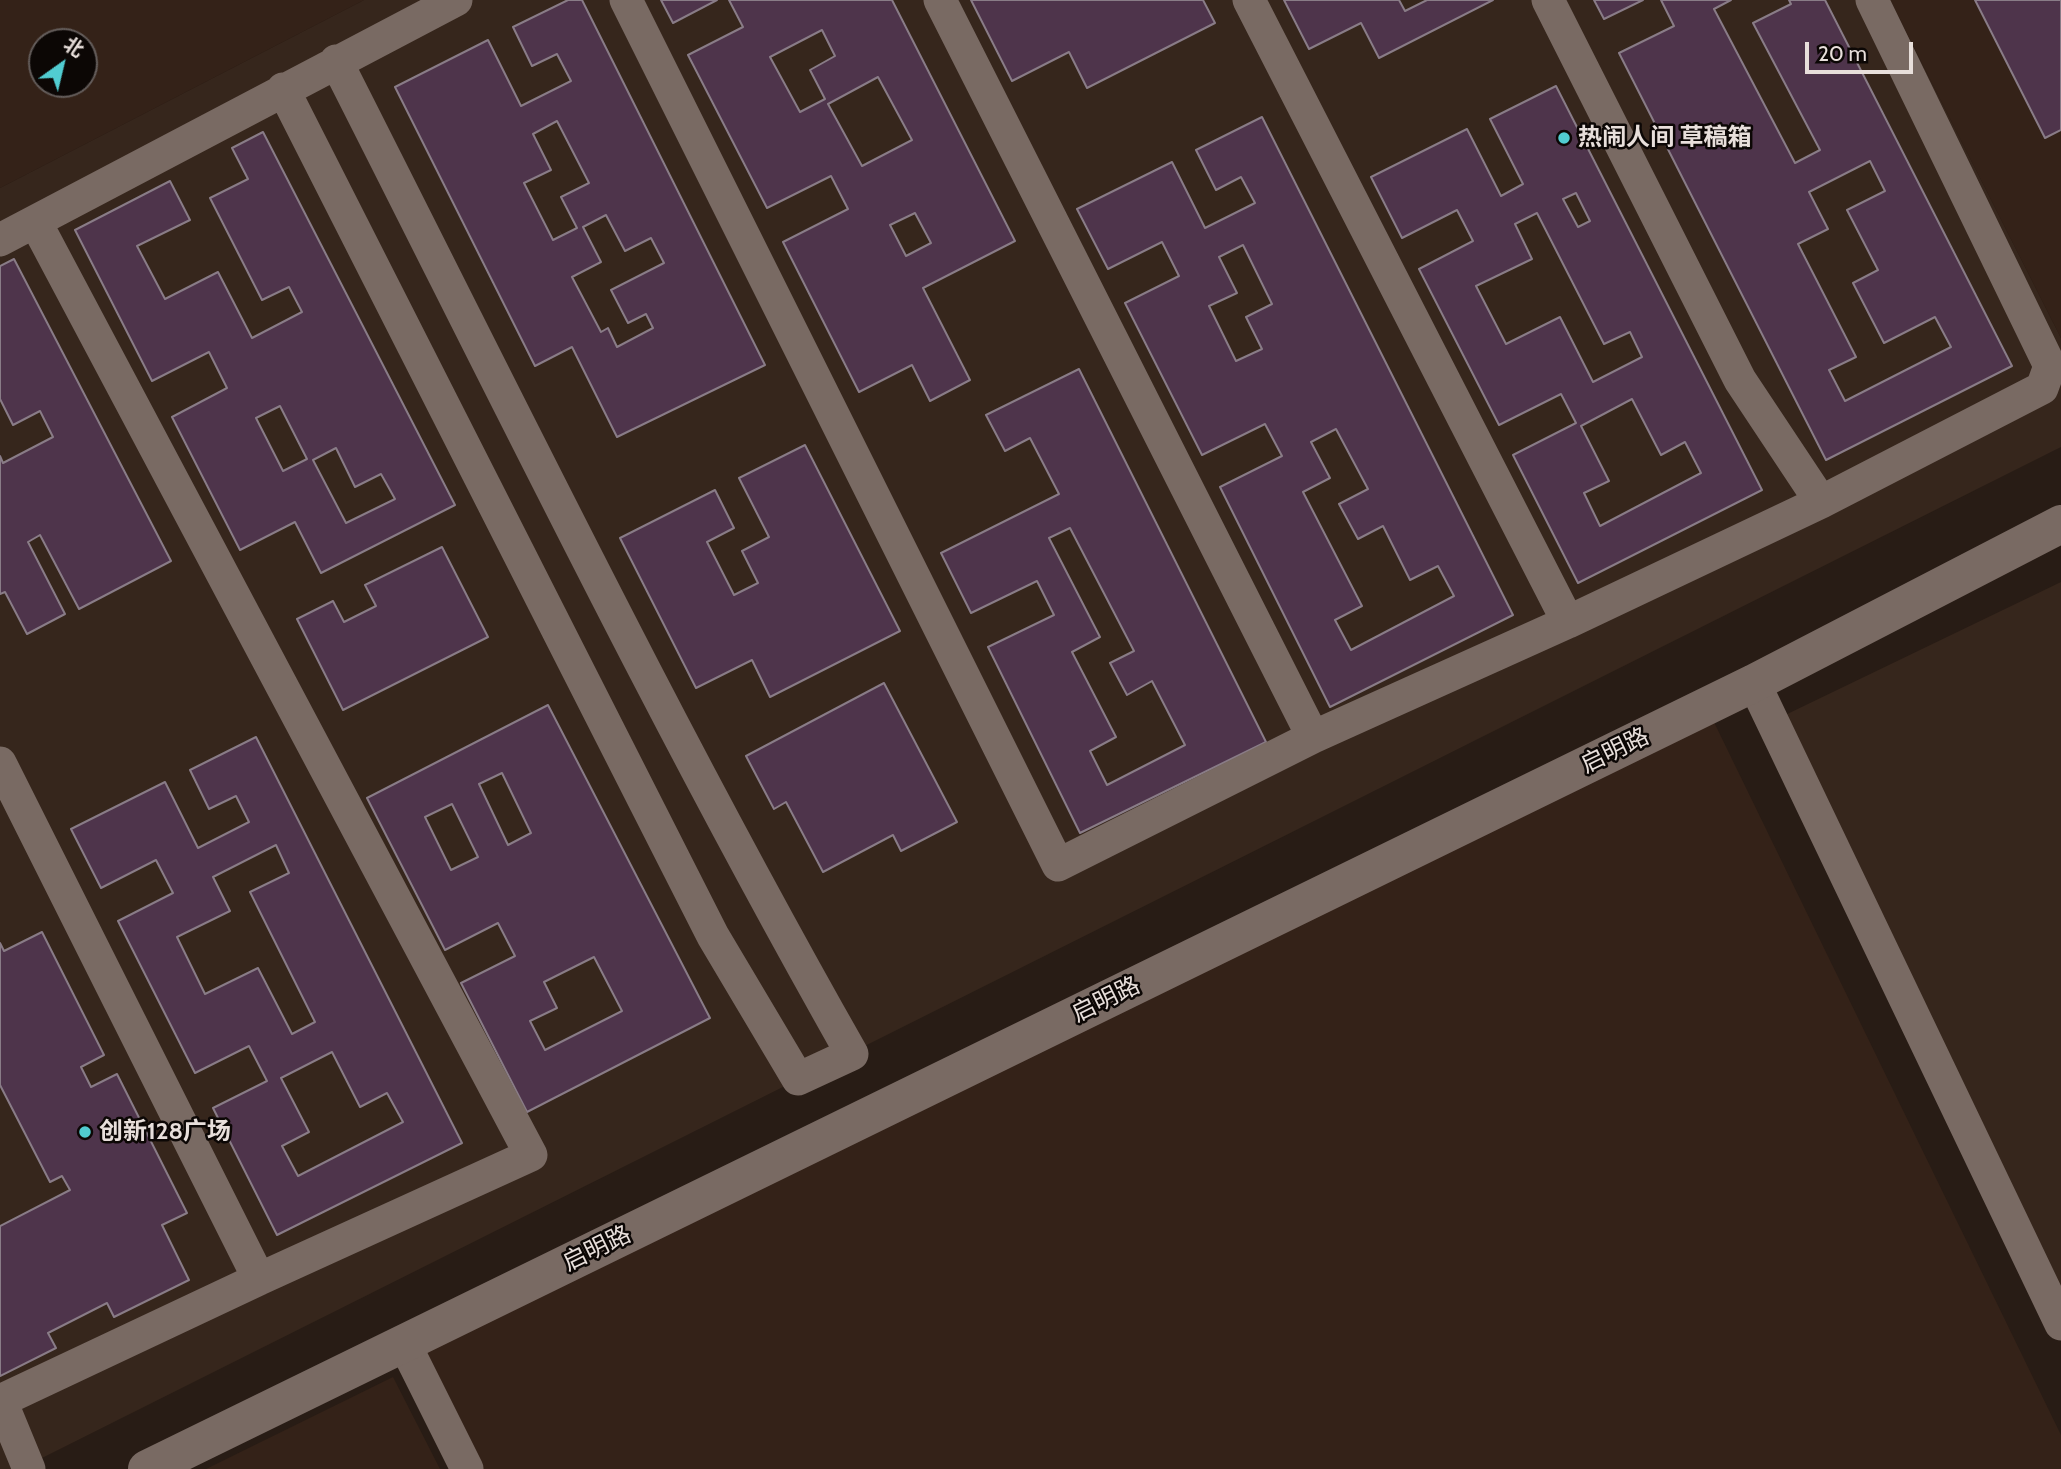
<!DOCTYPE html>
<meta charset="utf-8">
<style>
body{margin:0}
#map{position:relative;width:2061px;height:1469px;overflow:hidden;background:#281c15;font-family:Cabin,"Noto Sans SC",sans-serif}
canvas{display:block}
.north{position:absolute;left:28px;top:28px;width:70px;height:70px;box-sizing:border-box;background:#0c0705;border:2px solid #645d5b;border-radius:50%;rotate:34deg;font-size:19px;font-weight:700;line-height:28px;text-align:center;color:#e8dfdb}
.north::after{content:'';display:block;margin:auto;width:24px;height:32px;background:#51ccd1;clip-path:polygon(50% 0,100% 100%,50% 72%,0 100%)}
.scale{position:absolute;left:1805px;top:42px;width:108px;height:32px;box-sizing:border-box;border:4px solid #e8dfdb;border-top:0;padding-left:9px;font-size:21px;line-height:24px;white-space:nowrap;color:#e8dfdb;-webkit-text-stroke:5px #0c0705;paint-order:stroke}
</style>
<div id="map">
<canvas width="2061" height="1469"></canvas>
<div class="north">北</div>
<div class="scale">20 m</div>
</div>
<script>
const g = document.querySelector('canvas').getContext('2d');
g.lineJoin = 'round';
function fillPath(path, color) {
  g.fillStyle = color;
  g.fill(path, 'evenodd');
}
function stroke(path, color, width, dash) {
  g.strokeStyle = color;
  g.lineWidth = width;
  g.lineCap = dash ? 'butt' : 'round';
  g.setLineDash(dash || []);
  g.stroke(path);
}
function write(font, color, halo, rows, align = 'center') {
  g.font = font + ' Cabin,"Noto Sans SC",sans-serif';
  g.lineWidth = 5;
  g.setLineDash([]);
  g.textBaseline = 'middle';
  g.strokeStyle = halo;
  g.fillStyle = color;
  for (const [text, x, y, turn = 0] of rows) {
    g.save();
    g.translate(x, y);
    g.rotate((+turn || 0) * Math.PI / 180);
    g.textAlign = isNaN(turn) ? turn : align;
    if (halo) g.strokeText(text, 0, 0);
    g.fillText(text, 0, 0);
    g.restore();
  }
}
fillPath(new Path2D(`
 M364,0H1890L2061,338V447L20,1469H0V188Z
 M2061,582V1295L1781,717Z`), '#36261c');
fillPath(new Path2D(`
 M0,0H364L0,188ZM42,42H84V84H42Z
 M1890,0H2061V338Z
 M1711,716L2061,1435V1469H480L419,1351Z
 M393,1377L440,1469H206Z`), '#342218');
const building = new Path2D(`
 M568,0H582L765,365L617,437L572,347L535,366L395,87L488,40L521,106L571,81L557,54L532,66L513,27ZM557,121L589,183L561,197L577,228L553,240L524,183L551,170L533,134ZM606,215L625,251L651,238L664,263L611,290L628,323L646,314L653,328L617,347L608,328L601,332L572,277L601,262L583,227Z
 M661,0H717L673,23Z
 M729,0H892L1015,241L923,288L970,380L930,401L912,365L859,392L783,242L848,209L831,176L767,208L688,55L743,27ZM822,30L835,56L810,70L825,99L800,112L770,57ZM878,77L912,140L862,166L828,104ZM915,213L931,243L906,256L890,225Z
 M971,0H1203L1215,23L1087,88L1069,52L1012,81Z
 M1284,0H1399L1405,11L1427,0H1493L1379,58L1361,23L1309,49Z
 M1594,0H1643L1604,19Z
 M1661,0H1731L1714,9L1795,163L1820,150L1753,23L1791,4L1789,0H1825L2012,366L1826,460L1619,53L1674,26ZM1870,161L1885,191L1847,210L1878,270L1853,283L1884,343L1935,317L1951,347L1845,401L1829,370L1856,357L1798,244L1828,229L1809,192Z
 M1975,0H2061V130L2045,138Z
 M1556,86L1762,490L1578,583L1513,455L1576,423L1561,394L1499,425L1419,269L1473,241L1457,210L1402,238L1371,177L1467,129L1501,196L1523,184L1490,119ZM1576,193L1590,221L1578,227L1563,199ZM1537,213L1604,344L1630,332L1642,357L1593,382L1560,317L1506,344L1476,286L1532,259L1515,224ZM1632,399L1661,455L1685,442L1701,473L1600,526L1584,493L1609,481L1581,426Z
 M1262,117L1513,615L1330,707L1220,487L1282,456L1265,424L1202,455L1125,303L1179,276L1162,242L1108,269L1077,209L1172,162L1205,228L1255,203L1241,177L1216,190L1196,150ZM1243,245L1272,304L1246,317L1262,349L1236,361L1209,306L1237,293L1219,257ZM1336,429L1368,489L1339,504L1358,539L1383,526L1410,580L1438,566L1454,596L1351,650L1335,620L1362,606L1303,492L1330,478L1311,442Z
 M263,132L455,505L321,573L295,522L240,550L172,417L227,388L209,352L152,381L75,230L170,181L190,220L137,246L165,299L218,272L252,338L302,312L289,287L262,300L210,198L248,179L232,148ZM280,406L307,459L283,471L256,418ZM336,448L355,487L381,474L395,499L346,523L313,460Z
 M14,259L171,561L79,609L40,535L28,542L65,614L27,634L5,592L0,594V456L3,463L53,437L40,411L13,425L0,399V266Z
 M1079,369L1266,742L1080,833L988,647L1054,615L1037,581L971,613L941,553L1059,494L1030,438L1005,451L986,415ZM1070,528L1134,651L1110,663L1127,695L1152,681L1185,745L1107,785L1090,751L1116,737L1072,652L1100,637L1049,538Z
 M805,445L900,631L770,697L752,660L696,688L620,538L715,490L734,528L707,542L734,595L758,583L742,551L769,537L739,478Z
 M442,547L488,637L343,710L297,619L333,601L344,622L376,606L365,585Z
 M884,683L957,822L901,851L893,835L823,872L786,802L774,809L746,756Z
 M548,705L710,1018L527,1112L461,983L515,956L498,923L445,950L367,798ZM502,773L531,833L508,845L479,784ZM452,804L478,857L451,870L425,817ZM594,957L622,1011L545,1050L530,1021L557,1008L544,982Z
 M256,737L462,1143L277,1235L213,1108L267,1081L249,1046L195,1073L118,921L173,893L156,860L101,888L71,829L165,782L198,848L249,822L236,796L209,809L190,770ZM276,845L289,873L250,892L315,1022L292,1034L258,968L205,994L177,937L230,911L213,877ZM332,1052L360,1107L387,1093L403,1122L298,1176L282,1146L309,1132L281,1078Z
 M42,932L104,1055L81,1067L91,1087L117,1074L187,1213L162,1225L189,1280L114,1317L107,1303L48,1333L56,1348L0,1376V1226L70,1190L62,1176L50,1182L0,1085V943L4,951Z`);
fillPath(building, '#4e344b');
stroke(building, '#897c87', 2);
stroke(new Path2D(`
 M626,0L1058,865L1313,737L1568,622
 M940,0L1313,737
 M1249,0L1568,622L1821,502L2042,388L2050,366L1872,0
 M1548,0L1740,380L1821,502
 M283,89L713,936L798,1079L852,1054C668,730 505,394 336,61
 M0,240L456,0
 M1754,683L2061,1324
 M0,763L259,1279L531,1155L36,223
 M404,1343L467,1469
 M0,1401L259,1279
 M1,1401L29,1469`), '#796a63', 33);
stroke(new Path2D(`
 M147,1469L1754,683L2061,524`), '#796a63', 38);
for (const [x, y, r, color] of [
 [1564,138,7,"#51ccd1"],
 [85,1132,7,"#51ccd1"]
]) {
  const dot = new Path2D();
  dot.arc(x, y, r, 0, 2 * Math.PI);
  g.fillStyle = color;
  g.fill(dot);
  stroke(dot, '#0c0705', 2.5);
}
write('bold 24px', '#e8dfdb', '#0c0705', [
 ["热闹人间 草稿箱",1578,138],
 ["创新128广场",99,1132]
], 'left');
write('24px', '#e8dfdb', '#0c0705', [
 ["启明路",1615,751,-26],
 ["启明路",1106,1000,-26],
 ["启明路",597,1249,-26]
]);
</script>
